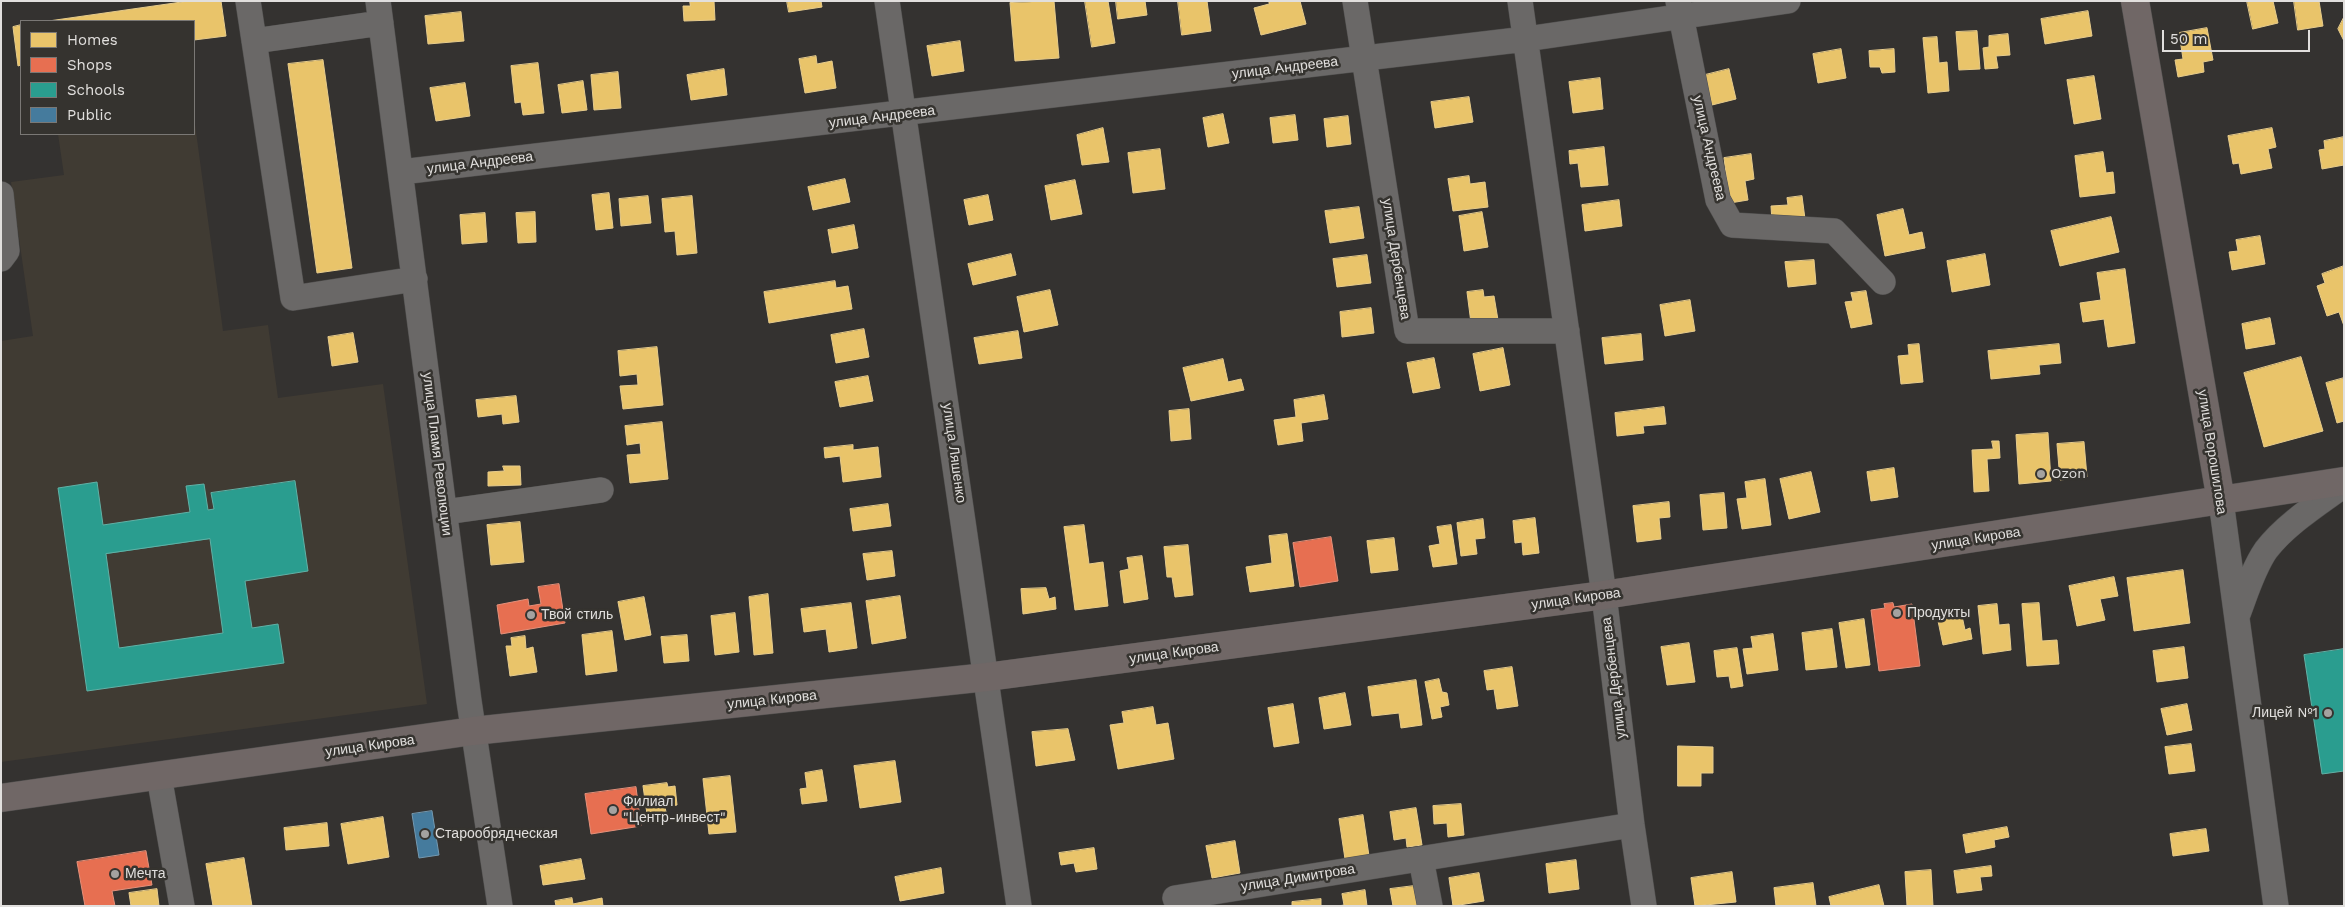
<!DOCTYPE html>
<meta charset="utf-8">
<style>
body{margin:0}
#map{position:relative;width:2345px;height:907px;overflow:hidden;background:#343230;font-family:"Work Sans",sans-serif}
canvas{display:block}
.frame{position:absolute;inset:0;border:2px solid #e1dfdd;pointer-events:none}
.legend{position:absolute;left:20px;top:20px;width:175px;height:115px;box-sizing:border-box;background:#35332f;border:1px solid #7a7875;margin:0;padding:6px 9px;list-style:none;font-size:15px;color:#e1dfdd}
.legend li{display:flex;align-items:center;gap:10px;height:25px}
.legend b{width:25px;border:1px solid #7a7875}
.scale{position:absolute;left:2162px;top:30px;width:148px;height:22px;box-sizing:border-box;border:2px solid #e1dfdd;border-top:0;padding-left:6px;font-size:15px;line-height:18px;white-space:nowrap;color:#e1dfdd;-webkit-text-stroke:4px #35332f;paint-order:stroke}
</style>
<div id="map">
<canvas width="2345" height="907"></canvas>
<div class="frame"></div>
<ul class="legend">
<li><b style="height:14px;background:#e9c46a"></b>Homes</li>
<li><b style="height:14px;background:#e76f51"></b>Shops</li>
<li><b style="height:14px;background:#2a9d8f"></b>Schools</li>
<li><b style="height:14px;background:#457b9d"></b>Public</li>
</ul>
<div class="scale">50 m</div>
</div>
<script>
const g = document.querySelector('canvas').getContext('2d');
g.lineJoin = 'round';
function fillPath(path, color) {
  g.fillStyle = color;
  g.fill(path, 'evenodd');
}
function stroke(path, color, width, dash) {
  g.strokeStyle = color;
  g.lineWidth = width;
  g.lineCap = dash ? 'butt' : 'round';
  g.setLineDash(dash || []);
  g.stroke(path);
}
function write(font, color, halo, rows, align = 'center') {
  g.font = font + ' "Work Sans",sans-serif';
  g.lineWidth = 5;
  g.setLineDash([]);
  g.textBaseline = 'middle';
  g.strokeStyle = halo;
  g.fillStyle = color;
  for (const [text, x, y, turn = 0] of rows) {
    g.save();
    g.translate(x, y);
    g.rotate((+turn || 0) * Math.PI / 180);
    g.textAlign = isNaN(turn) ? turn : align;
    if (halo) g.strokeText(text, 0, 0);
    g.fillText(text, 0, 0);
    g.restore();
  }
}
fillPath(new Path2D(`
 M194,117L223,331L268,325L278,398L383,384L427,704L1,762V341L33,336L11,182L64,175L58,134H194Z`), '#403b33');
const homes = new Path2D(`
 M189,1H221L226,36L194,40V21H49Z
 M690,1H714L715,20L684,21L683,6H690Z
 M787,1H821L822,7L789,12Z
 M1054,1L1059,58L1015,61L1010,3Z
 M1085,1H1108L1115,43L1092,47Z
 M1116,1H1145L1147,15L1118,19Z
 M1178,1H1207L1211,31L1182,35Z
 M1269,1H1300L1306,24L1261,35L1254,8L1269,4Z
 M2247,1H2273L2278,23L2253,29Z
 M2294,1H2319L2323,26L2298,30Z
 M2088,11L2092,36L2045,44L2041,19Z
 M461,12L464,41L428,44L425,16Z
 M2344,17V41L2338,29Z
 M21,25V65L18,66L13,27Z
 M2207,28L2213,60L2203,62L2204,72L2178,77L2175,60L2183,59L2179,33Z
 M1977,31L1980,69L1959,70L1956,32Z
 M2008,34L2010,55L1996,56L1998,68L1985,69L1983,48L1989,47V36Z
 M1937,37L1939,63L1947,62L1949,91L1928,93L1923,38Z
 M960,41L964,71L932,76L927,46Z
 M1841,49L1846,78L1818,83L1813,54Z
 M1894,49L1895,72L1882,73L1880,67H1870L1869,51Z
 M816,56L817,64L832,61L836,88L805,93L799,59Z
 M323,60L352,268L317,273L288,64Z
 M538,63L544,113L523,115L521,102L515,103L511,66Z
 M724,69L727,95L691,100L687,75Z
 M1729,69L1736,99L1712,105L1705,75Z
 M618,72L621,108L594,110L591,75Z
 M2094,76L2101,119L2074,124L2067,80Z
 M1600,78L1603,109L1573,113L1569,82Z
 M583,81L587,110L562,113L558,85Z
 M465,83L470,116L436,121L430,88Z
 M1469,97L1473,122L1435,128L1431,102Z
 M1223,114L1229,143L1208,147L1203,118Z
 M1295,115L1298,140L1273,143L1270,118Z
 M1348,116L1351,144L1327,147L1324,119Z
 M1103,128L1109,162L1082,165L1077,135Z
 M2272,128L2276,147L2268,149L2272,168L2241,174L2239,163L2233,164L2228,136Z
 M2344,137V165L2322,169L2319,150L2325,149L2324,141Z
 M1604,147L1608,185L1581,187L1578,163L1570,164L1569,151Z
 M1160,149L1165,189L1133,193L1128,153Z
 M2103,152L2106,173L2113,172L2115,193L2080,197L2075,156Z
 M1751,154L1754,179L1745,181L1748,200L1730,203L1724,158Z
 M1469,176L1470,184L1485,182L1488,207L1453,211L1448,179Z
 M845,179L850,202L813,210L808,187Z
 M1075,180L1082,214L1051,220L1045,186Z
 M609,193L613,228L596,230L592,195Z
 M988,195L993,220L969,225L964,200Z
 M648,196L651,223L621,226L619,199Z
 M692,196L697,253L677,255L675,231L665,232L662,199Z
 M1802,196L1805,219L1772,222L1771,206L1788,205L1787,198Z
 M1619,200L1622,226L1585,231L1582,205Z
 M1359,207L1364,238L1330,243L1325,211Z
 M1903,209L1909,235L1922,232L1925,248L1885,256L1877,215Z
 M535,212L536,242L518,243L516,213Z
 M1482,212L1488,247L1464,251L1459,216Z
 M485,213L487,242L462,244L460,215Z
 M2111,217L2119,252L2060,266L2051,231Z
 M854,225L858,248L832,253L828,230Z
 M2260,236L2265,264L2232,270L2229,252L2238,251L2236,240Z
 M1011,254L1016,275L973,285L968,264Z
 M1985,254L1990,285L1952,292L1947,261Z
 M1367,255L1371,283L1337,287L1333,259Z
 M1814,260L1816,284L1788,287L1785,262Z
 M2344,266V326L2339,312L2327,316L2317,286L2325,283L2322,274Z
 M2125,269L2135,343L2108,347L2104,319L2083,322L2080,303L2101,300L2097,273Z
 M835,281L836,288L848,286L852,309L769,323L764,292Z
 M1050,290L1058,325L1024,332L1017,297Z
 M1483,290L1484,297L1494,296L1498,320L1471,323L1467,292Z
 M1866,291L1872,324L1851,328L1845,302L1853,301L1851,293Z
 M1690,300L1695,331L1665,336L1660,305Z
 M1371,308L1374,333L1342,337L1340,312Z
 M2270,318L2275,344L2246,349L2242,324Z
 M864,329L869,357L836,363L831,335Z
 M1018,331L1022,358L979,364L974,338Z
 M353,333L358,362L332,366L328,337Z
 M1641,334L1643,360L1605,364L1602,338Z
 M1919,344L1923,382L1901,384L1898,356L1909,355L1908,345Z
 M2059,344L2061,363L2039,365L2040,374L1991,379L1988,351Z
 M657,347L663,405L623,409L620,386L638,385L637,374L620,376L618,351Z
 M1503,348L1510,385L1480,391L1473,354Z
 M2301,357L2323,431L2264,447L2244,373Z
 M1434,358L1440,388L1413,393L1407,363Z
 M1223,359L1228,382L1241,379L1244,390L1191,401L1183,368Z
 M868,376L873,401L840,407L835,382Z
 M2344,378V421L2337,423L2326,383Z
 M1324,395L1328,419L1301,423L1303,441L1278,445L1274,420L1296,417L1294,400Z
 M516,396L519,422L503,424L502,414L478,417L476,400Z
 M1664,407L1666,424L1643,426L1644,433L1617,436L1615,413Z
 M1189,409L1191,439L1171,441L1169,411Z
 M662,422L668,479L630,483L627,455L641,454L640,443L627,445L625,426Z
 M2048,433L2051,481L2019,484L2016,435Z
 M1992,441H1999L2000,458L1987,459L1989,491L1974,492L1972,450L1993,449Z
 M2084,442L2087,477L2060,480L2057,444Z
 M853,445V450L878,447L881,477L843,482L840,456L825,458L824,448Z
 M503,466H520L521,485L488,486V472L504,471Z
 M1894,468L1898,497L1871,501L1867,472Z
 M1811,472L1820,512L1789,519L1780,479Z
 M1765,479L1771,525L1742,529L1737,499L1747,498L1745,482Z
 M1724,493L1727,528L1703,530L1700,495Z
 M1669,502L1670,517L1659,518L1661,539L1637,542L1633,506Z
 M888,504L891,526L853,531L850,509Z
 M1535,518L1539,553L1523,555L1522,542L1515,543L1513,521Z
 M1483,519L1485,538L1475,539L1477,554L1461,556L1457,523Z
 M520,522L524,562L491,565L487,525Z
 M1084,525L1089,564L1103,562L1108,606L1075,610L1064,527Z
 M1451,525L1457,564L1433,567L1429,546L1440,544L1437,527Z
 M1287,534L1294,586L1250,592L1246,567L1272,563L1269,536Z
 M1394,538L1398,570L1371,573L1367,541Z
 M1188,545L1193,595L1175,597L1172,577H1167L1164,547Z
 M892,551L895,576L867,580L863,554Z
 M1142,556L1148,599L1124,603L1120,571L1129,569L1127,558Z
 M2183,570L2190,623L2134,631L2127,578Z
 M2114,577L2118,596L2100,599L2105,620L2077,626L2069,586Z
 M1046,588L1049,599L1055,597L1056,609L1023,614L1021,589Z
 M768,594L773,653L754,655L749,597Z
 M900,596L906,638L872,644L866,601Z
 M644,597L651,635L625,640L618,602Z
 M851,603L857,648L829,652L826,629L804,632L801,609Z
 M2039,603L2042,641L2057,640L2059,664L2027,666L2022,604Z
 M1997,604L1999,625L2009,624L2011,650L1983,654L1978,606Z
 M1961,611L1965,630L1970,628L1972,639L1943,645L1937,616Z
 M735,613L739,652L715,655L711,616Z
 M1864,619L1870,665L1846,668L1839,623Z
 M1832,629L1837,667L1806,670L1802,633Z
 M612,631L617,671L586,675L582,635Z
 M1773,634L1778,670L1747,674L1743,649L1753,648L1751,637Z
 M687,635L689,661L664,663L661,637Z
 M525,636L526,649L533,647L537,672L510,676L506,646H512L511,638Z
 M1689,643L1695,682L1667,685L1661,647Z
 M2184,647L2188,678L2157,682L2153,651Z
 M1737,648L1743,686L1731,688L1729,676L1717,677L1714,651Z
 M1512,667L1518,706L1497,709L1494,689L1487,690L1484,671Z
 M1439,679L1442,692L1447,693L1449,705L1440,707L1442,717L1432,719L1425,682Z
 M1416,680L1422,725L1401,728L1399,713L1372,716L1368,687Z
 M1345,693L1351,725L1324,729L1319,698Z
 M1293,704L1299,743L1274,747L1268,708Z
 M2187,704L2192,730L2167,735L2161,709Z
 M1153,707L1156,725L1168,723L1174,759L1118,769L1110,725L1124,723L1122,712Z
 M1068,729L1075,760L1036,766L1032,732Z
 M2191,744L2195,771L2169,774L2165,747Z
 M1678,746L1713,747V773H1701V786H1678Z
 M895,761L901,802L860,808L854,766Z
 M822,770L827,801L802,804L800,789L807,788L805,773Z
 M730,776L736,832L709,834L703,779Z
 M667,783L668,787L675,786L677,805L665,807L666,812L647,814L643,786Z
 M1461,804L1464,835L1448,837L1447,823L1434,824L1433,806Z
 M1416,808L1422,845L1407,847L1406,838L1394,840L1390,812Z
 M1363,815L1369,856L1345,859L1339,819Z
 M383,817L389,857L348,864L341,824Z
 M327,823L329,846L286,850L284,828Z
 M2007,827L2009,837L1994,840L1995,847L1966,853L1963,835Z
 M2206,829L2209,851L2173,856L2170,834Z
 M1235,841L1240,873L1212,878L1206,846Z
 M1094,848L1097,869L1076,872L1074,863L1061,865L1059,853Z
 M244,858L252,906H213L206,864Z
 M581,859L585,879L543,885L540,866Z
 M1576,860L1579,889L1549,893L1546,864Z
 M1991,866L1992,876L1980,877L1982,890L1957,893L1954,871Z
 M941,868L944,893L900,901L895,877Z
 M1931,870L1933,906H1907L1905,872Z
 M1732,872L1736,902L1695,906L1691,878Z
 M1479,873L1484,901L1453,906L1449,878Z
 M1813,883L1816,906H1776L1774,888Z
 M1879,885L1884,906H1831L1829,897Z
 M1414,886L1417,906H1393L1390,889Z
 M157,889L159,906H131L129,893Z
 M1365,890L1367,906H1338L1344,905L1342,894Z
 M572,898L573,904L602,898L603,906H556L555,901Z
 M1321,899V906H1292V902Z`);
fillPath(homes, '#e9c46a');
stroke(homes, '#e7cc8c', 1);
const shops = new Path2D(`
 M1331,537L1338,581L1300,587L1293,543Z
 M559,584L565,623L501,634L497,605L528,599L529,606L541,604L538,587Z
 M1893,603L1894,607L1912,604L1920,666L1879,671L1871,610L1885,608L1884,604Z
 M636,787L641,826L591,834L585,794Z
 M146,851L152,885L112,891L115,906H85L77,862Z`);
fillPath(shops, '#e76f51');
stroke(shops, '#e5917b', 1);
const schools = new Path2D(`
 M295,481L308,571L245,581L252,628L278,624L284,663L87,691L58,488L97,482L103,525L190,512L186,486L204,484L208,510L214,509L211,493ZM210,539L223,633L119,648L106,554Z
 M2344,649V771L2322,774L2304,655Z`);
fillPath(schools, '#2a9d8f');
stroke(schools, '#61b1a6', 1);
const public = new Path2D(`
 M432,811L439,855L419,858L412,814Z`);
fillPath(public, '#457b9d');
stroke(public, '#7499b0', 1);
const minor = new Path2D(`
 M248,1L293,298L415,279
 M378,1L469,701L500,906
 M887,1L1019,906
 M1355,1L1407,331H1567
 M1520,1L1604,595L1632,825L1644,906
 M1678,1L1718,200L1732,225L1834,231L1883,282
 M254,41L381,23
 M401,172L1526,39L1788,1
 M1,194L7,251L1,259
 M2221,501L2276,906
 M445,512L601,490
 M2238,614C2246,593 2253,569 2266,550C2286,524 2318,504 2344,485
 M159,776L182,906
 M1421,859L1430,906
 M1175,898L1632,825`);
const major = new Path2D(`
 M2135,1L2221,501
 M1,798L473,731L987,677L1604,595L2344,481`);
stroke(minor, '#4f4e4d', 26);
stroke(major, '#4f4e4d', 29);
stroke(minor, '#6a6867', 25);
stroke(major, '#706766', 28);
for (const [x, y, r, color] of [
 [2041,474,5,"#a4a2a0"],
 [1897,613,5,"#a4a2a0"],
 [531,615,5,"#a4a2a0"],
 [2328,713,5,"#a4a2a0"],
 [613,810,5,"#a4a2a0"],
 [425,834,5,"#a4a2a0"],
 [115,874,5,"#a4a2a0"]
]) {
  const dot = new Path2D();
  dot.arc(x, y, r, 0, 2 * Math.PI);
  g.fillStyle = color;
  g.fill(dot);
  stroke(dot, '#35332f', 2);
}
write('14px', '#e1dfdd', '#35332f', [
 ["улица Андреева",1285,68,-7],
 ["улица Андреева",882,117,-7],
 ["улица Андреева",1709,148,77],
 ["улица Андреева",480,163,-7],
 ["улица Дербенцева",1396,259,81],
 ["улица Ворошилова",2212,452,81],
 ["улица Ляшенко",954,453,82],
 ["улица Пламя Революции",437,454,83],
 ["улица Кирова",1976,539,-9],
 ["улица Кирова",1576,599,-8],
 ["улица Кирова",1174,653,-8],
 ["улица Дербенцева",1614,678,-97],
 ["улица Кирова",772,700,-6],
 ["улица Кирова",370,746,-8],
 ["улица Димитрова",1298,878,-9]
]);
write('14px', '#e1dfdd', '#35332f', [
 ["Ozon",2051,474],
 ["Продукты",1907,613],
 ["Твой стиль",541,615],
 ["Лицей №1",2318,713,"right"],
 ["Филиал",623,802],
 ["\"Центр-инвест\"",623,818],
 ["Старообрядческая",435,834],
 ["Мечта",125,874]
], 'left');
</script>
